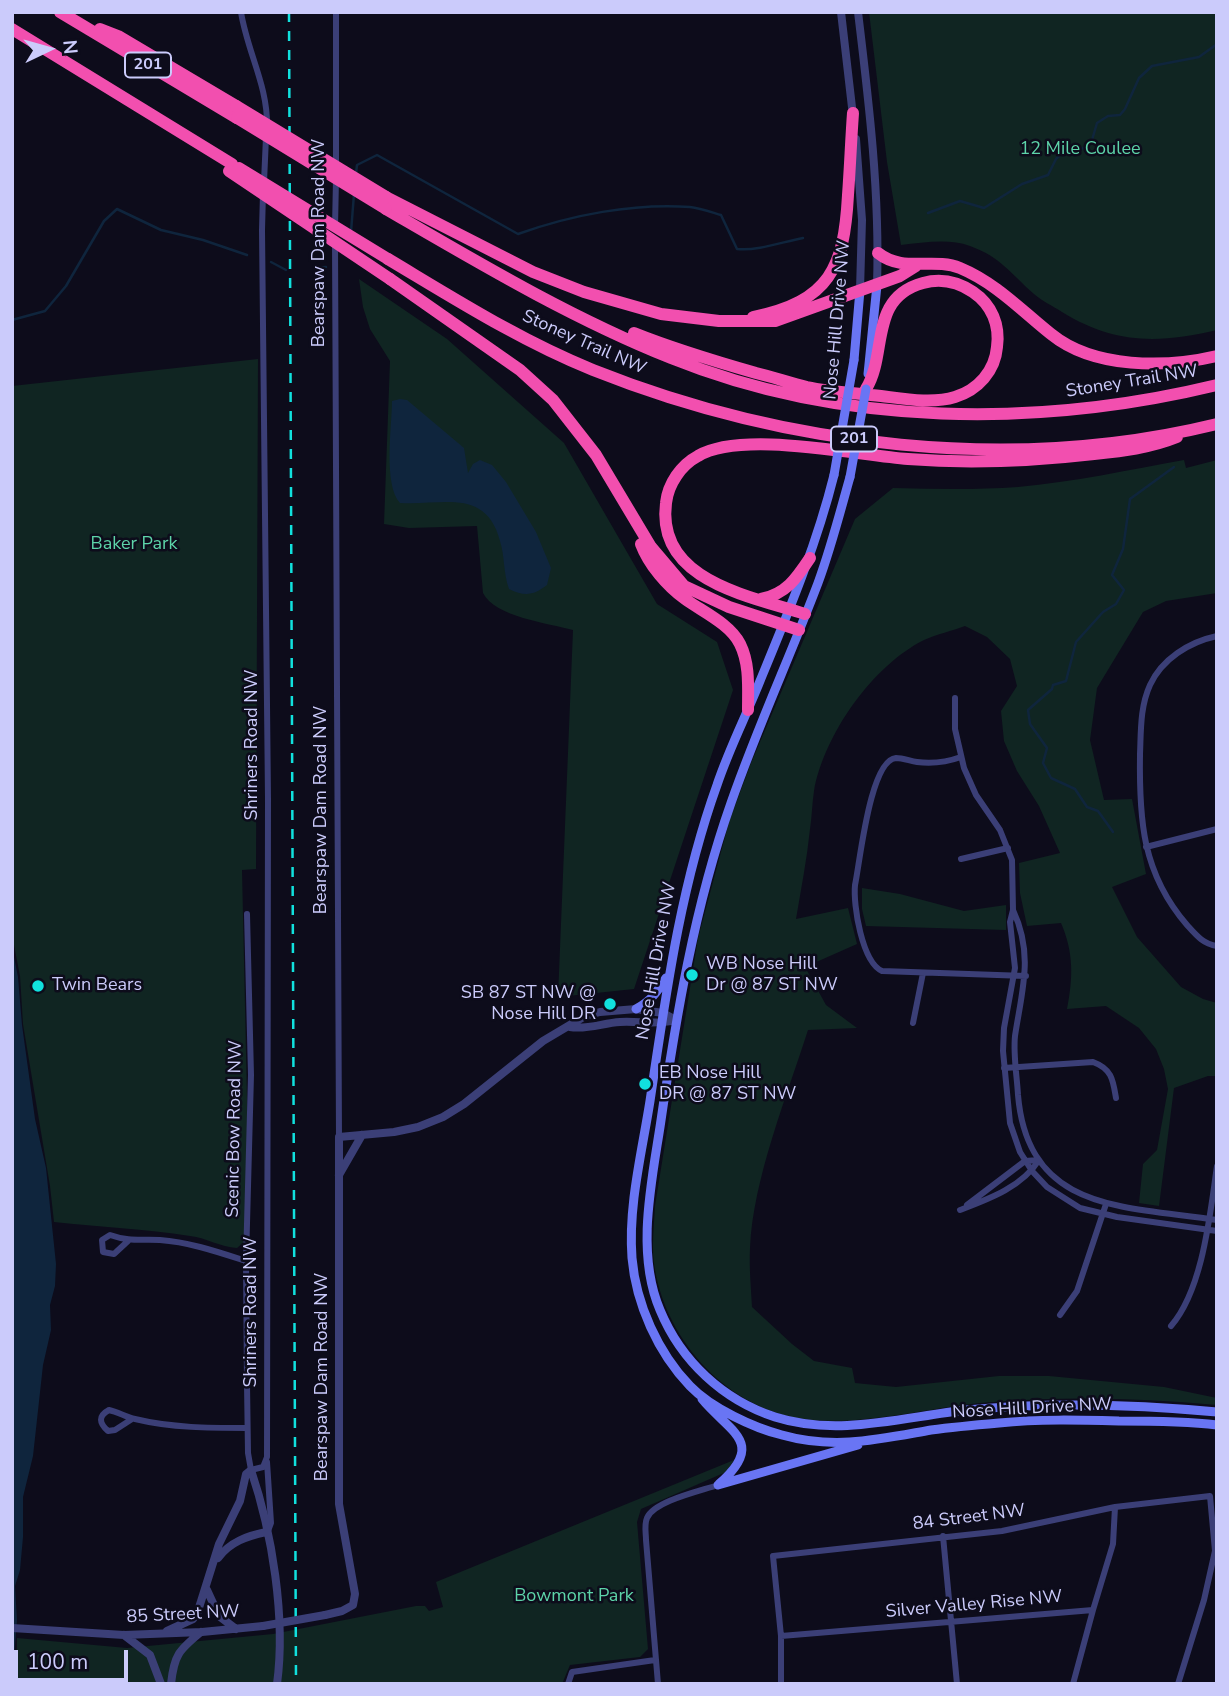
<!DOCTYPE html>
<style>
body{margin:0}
#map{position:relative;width:1229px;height:1696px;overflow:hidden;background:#0d0c1b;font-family:"Nunito Sans",sans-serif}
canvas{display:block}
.frame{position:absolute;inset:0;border:14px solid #cbcbfb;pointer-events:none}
.north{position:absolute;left:14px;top:14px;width:70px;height:70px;-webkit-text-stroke:5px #0d0c1b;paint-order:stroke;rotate:85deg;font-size:19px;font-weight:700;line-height:28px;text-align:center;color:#cbcbfb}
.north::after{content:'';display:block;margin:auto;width:24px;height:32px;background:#cbcbfb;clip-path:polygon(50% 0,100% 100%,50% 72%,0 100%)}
.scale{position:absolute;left:14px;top:1650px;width:114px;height:32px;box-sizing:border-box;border:4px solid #cbcbfb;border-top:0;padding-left:9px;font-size:21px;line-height:24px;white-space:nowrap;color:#cbcbfb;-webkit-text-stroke:5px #0d0c1b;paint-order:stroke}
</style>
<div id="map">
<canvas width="1229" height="1696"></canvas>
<div class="frame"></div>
<div class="north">N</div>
<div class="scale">100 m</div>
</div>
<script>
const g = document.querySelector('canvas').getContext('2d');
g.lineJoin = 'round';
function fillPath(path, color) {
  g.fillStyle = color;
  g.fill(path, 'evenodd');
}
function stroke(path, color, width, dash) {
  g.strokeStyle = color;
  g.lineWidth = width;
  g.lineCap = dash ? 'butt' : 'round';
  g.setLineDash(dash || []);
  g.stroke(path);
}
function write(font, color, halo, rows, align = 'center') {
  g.font = font + ' "Nunito Sans",sans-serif';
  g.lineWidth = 5;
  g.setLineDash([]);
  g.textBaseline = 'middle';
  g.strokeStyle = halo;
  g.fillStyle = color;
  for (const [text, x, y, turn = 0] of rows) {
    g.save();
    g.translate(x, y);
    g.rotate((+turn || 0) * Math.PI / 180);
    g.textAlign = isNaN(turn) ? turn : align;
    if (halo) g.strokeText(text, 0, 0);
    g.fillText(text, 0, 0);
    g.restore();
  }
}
fillPath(new Path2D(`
 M869,12H1217V330C1158,344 1114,344 1062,312C1053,306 1042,301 1034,294C1011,274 1001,257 970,246C948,238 923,243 901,245L887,162Z
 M359,279L447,339L564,443L657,604L717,642L733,690L634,989L558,997L573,630C548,623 495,617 483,593L477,526L409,528L384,524L390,361L370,329L363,307Z
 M258,359L256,869L242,870L248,1144L244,1242L237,1248C220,1247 207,1238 190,1236C145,1229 99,1227 54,1222L50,1186L23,1024L20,976L13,940L12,386Z
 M1184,460L1186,468L1217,460V593L1166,601L1143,612L1097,688L1090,740L1104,800L1132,799L1146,874L1112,887L1137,937L1181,987L1203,999L1217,1003V1076H1208L1174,1088L1159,1206L1139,1203L1143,1164L1157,1150L1168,1089L1164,1069L1156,1049L1139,1028L1106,1006L1067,1009C1073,978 1074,953 1061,923L1027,926L1020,893L1019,863L1060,853L1039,806L1017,771L1004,741L1001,711L1017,686L1010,659L987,637L965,626C952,631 937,634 924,640C872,666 824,735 814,791C812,804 812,816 810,829C807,859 801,889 796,919L848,908L857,944L805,967L826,1005L857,1028L808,1030C787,1096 753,1179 750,1248C749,1267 751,1287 752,1307L792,1344L814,1361L852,1368L855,1383L896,1387L999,1376H1049L1164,1387L1217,1398V1405C1142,1398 1068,1396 993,1402C931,1406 866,1427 803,1419C728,1408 668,1343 655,1270C651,1249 654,1227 655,1206L698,938L729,822L751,763L855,519L893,488C935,489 976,490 1018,487C1073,482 1129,470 1184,460Z
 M862,888L900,894L964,911L1006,905V930L866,926L862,909Z
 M734,1460L726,1472L641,1509L637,1522L648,1649L640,1657L570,1665L562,1684H16L17,1638L127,1648L273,1634L416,1606H425L429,1611L443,1607L436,1582Z`), '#102522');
fillPath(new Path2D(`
 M400,399L407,400L464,448L468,473L473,464L480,460L492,465L506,482L536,532L551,568L547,585C534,595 525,597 509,589C503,572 505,557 500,541C486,487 441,506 400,503C383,484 392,426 392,401Z
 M12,947L18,977L22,1025L35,1119L46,1168L56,1264L55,1286L50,1305L51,1330L43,1365L33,1456L23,1497V1537L20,1570L15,1586L17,1620L14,1658L19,1684H12Z`), '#0f253d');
stroke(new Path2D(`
 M356,173L357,165L377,155L518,234C571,215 633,203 690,207C700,208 711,212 721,215L737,249C758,251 782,242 803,238
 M928,213L960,201L984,208L1022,184L1048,175L1056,159L1062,153L1084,148L1092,140L1097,123L1108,116L1120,115L1125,109L1139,78L1152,66L1199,57L1217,44
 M351,232L354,194
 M271,262L286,270
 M314,268L326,267
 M12,320L45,311L66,286L104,221L117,209L161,230L203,240L247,255
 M1113,832L1098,811L1087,807L1075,789L1051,778L1043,763L1047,748L1030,724L1028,710L1052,689L1053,685L1066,681L1076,642L1103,612L1116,604L1124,590L1112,575L1123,549L1130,499L1174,467`), '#0f253d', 2.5);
stroke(new Path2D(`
 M241,12C247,51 268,86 267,126
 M336,168V12
 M264,182L266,137
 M335,227L336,179
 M335,242L339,1137
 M1217,636C1189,642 1162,659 1150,685C1140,707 1141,731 1140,754C1139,819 1142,873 1187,925C1196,935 1203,944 1217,946
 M955,698V729L964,768L976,795L1000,830L1012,860L1013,910L1010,922L1015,968L1004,1028L1003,1051L1010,1123L1020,1152L1032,1171L1047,1187L1080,1208L1117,1217L1217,1231
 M961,757C947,762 932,764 917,762C910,761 903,758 896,758C870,760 860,862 855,885C853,905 862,962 882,971L1026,976
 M1146,847L1217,829
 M961,859L1008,848
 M1013,910C1034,955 1022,990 1015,1036C1013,1055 1017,1076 1018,1095C1028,1213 1126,1206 1217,1220
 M247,914L251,1075L246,1261L247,1384L248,1453L251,1470L263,1467L267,1457L268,799L262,230L263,193
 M913,1023L923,973
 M1004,1068L1093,1062C1112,1069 1113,1080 1116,1098
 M967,1205L1025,1161L1039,1160
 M960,1210C989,1199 1022,1187 1039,1160
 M128,1241L114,1254L103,1252L102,1240L110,1235C130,1242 140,1239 160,1240C189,1242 218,1252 246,1261
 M1060,1315L1077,1291L1106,1204
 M1171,1326C1203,1289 1210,1214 1217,1166
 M132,1419L115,1430L108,1431C99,1423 98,1416 109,1410C118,1412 126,1417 135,1419C172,1428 210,1428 247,1428
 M267,1462L271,1523L268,1531
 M943,1536L957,1684
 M1093,1610L1113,1544L1115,1507
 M781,1636L1093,1610L1073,1684
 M568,1684L572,1672L655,1660
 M658,1684L646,1540C646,1533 644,1525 647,1518C654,1501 701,1491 718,1485
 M781,1684V1636L773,1556L1002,1531L1115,1507L1210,1496L1215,1551L1204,1600L1178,1684`), '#3b3f77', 6);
stroke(new Path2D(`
 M841,12L853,116
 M858,12C869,103 880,194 877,285
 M856,139L862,220L860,290
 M570,1027C587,1030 603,1023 620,1022C640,1021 657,1025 676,1020
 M339,1175L362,1135
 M251,1470C272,1532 286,1618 277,1684
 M218,1558C230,1542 247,1536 266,1532
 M207,1590L219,1616L236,1629
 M325,1615L342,1611L353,1605L355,1594L339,1504V1137L394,1132L418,1127L443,1117L464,1104L543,1041L585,1016L600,1012L636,1009L663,1013L676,1020
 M12,1628L124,1635L202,1632L263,1626
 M167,1631L193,1619L197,1614L219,1544L240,1501L246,1474L251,1470
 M124,1635L150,1655L161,1684
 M171,1684C174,1655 179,1650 201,1632`), '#3b3f77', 8);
stroke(new Path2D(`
 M854,360L860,290
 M868,374L877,285
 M834,475C816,547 788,613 760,681C746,716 729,749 717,785C680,888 666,994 650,1101C642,1152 628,1206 632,1258C636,1304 658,1353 690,1386C711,1408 754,1428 782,1435C835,1450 880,1439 931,1430C954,1427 976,1425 999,1423C1039,1419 1079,1420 1119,1421C1152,1421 1184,1421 1217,1425
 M850,477C840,512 831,548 818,583C790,657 757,728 731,803C694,908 676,1017 660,1127C651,1185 636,1254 660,1310C681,1361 723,1400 775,1417C838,1437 903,1417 966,1410C1048,1402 1134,1404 1217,1412
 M636,1009C651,1001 657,992 666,978
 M702,1399C729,1432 767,1442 719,1484
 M718,1485L858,1445`), '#6975f4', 9);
stroke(new Path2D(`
 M60,12L237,118
 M12,29L232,164
 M100,29L118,36L236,106
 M386,197L533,272L584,292L661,314L719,321H775L900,276L916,266
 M386,209C479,263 571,318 671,358C842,427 1039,428 1217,385
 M878,253C903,273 933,257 960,268C996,283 1022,311 1051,334C1094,369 1166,368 1217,356
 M388,259C455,299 521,341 593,370C786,447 1013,474 1217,424
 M390,279L520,370L553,400L596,455L651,547L684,586L729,607L799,630
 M753,317C830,301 844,268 848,195C850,168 851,141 853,113
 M634,333C674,349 714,361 756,373C773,377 790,383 807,387C831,392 856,393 881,396C905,399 932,404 955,397C978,390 995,371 997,347C1000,325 992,305 973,292C958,282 941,278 923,283C868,298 888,354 866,389
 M641,544C649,565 667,586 685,599C703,612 730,624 740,644C750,664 748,688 748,710
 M761,599C786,594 796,579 810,558
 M805,614C750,596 656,581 666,503C668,484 681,465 698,456C742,430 855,455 908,459C970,464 1033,461 1094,454C1122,451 1150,448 1177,437`), '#f24faf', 12);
stroke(new Path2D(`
 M289,12L296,1684`), '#11e1de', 2.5, [10, 9]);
stroke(new Path2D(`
 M263,1626L325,1615`), '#3b3f77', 8);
stroke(new Path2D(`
 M834,475L854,360
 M850,477L866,389`), '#6975f4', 9);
stroke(new Path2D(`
 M236,106L386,197
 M237,118L386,209
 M239,168L388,259
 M229,171L390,279`), '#f24faf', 12);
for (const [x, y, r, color] of [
 [692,975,7,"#11e1de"],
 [38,986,7,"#11e1de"],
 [610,1004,7,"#11e1de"],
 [645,1084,7,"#11e1de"]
]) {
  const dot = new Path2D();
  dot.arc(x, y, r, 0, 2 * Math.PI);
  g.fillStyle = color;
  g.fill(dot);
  stroke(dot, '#0d0c1b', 2.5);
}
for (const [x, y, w] of [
 [148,65,46],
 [854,439,46]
]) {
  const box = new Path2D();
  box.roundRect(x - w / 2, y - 12.5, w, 25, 5);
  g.fillStyle = '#0d0c1b';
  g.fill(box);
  stroke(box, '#cbcbfb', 2);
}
write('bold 16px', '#cbcbfb', null, [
 ["201",148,65],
 ["201",854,439]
]);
write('18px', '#5dd4a9', '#0d0c1b', [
 ["12 Mile Coulee",1080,150],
 ["Baker Park",134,545],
 ["Bowmont Park",574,1597]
]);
write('18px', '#cbcbfb', '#0d0c1b', [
 ["Bearspaw Dam Road NW",320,243,-90],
 ["Nose Hill Drive NW",838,320,-85],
 ["Stoney Trail NW",584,343,24],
 ["Stoney Trail NW",1132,382,-9],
 ["Shriners Road NW",253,745,-90],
 ["Bearspaw Dam Road NW",322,810,-90],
 ["Nose Hill Drive NW",657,961,-80],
 ["Scenic Bow Road NW",235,1129,-89],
 ["Shriners Road NW",252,1312,-90],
 ["Bearspaw Dam Road NW",323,1377,-90],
 ["Nose Hill Drive NW",1032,1409,-3],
 ["84 Street NW",969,1518,-7],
 ["Silver Valley Rise NW",974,1605,-5],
 ["85 Street NW",183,1615,-3]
]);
write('18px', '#cbcbfb', '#0d0c1b', [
 ["WB Nose Hill",706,965],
 ["Dr @ 87 ST NW",706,986],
 ["Twin Bears",52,986],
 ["SB 87 ST NW @",596,994,"right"],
 ["Nose Hill DR",596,1015,"right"],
 ["EB Nose Hill",659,1074],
 ["DR @ 87 ST NW",659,1095]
], 'left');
</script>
